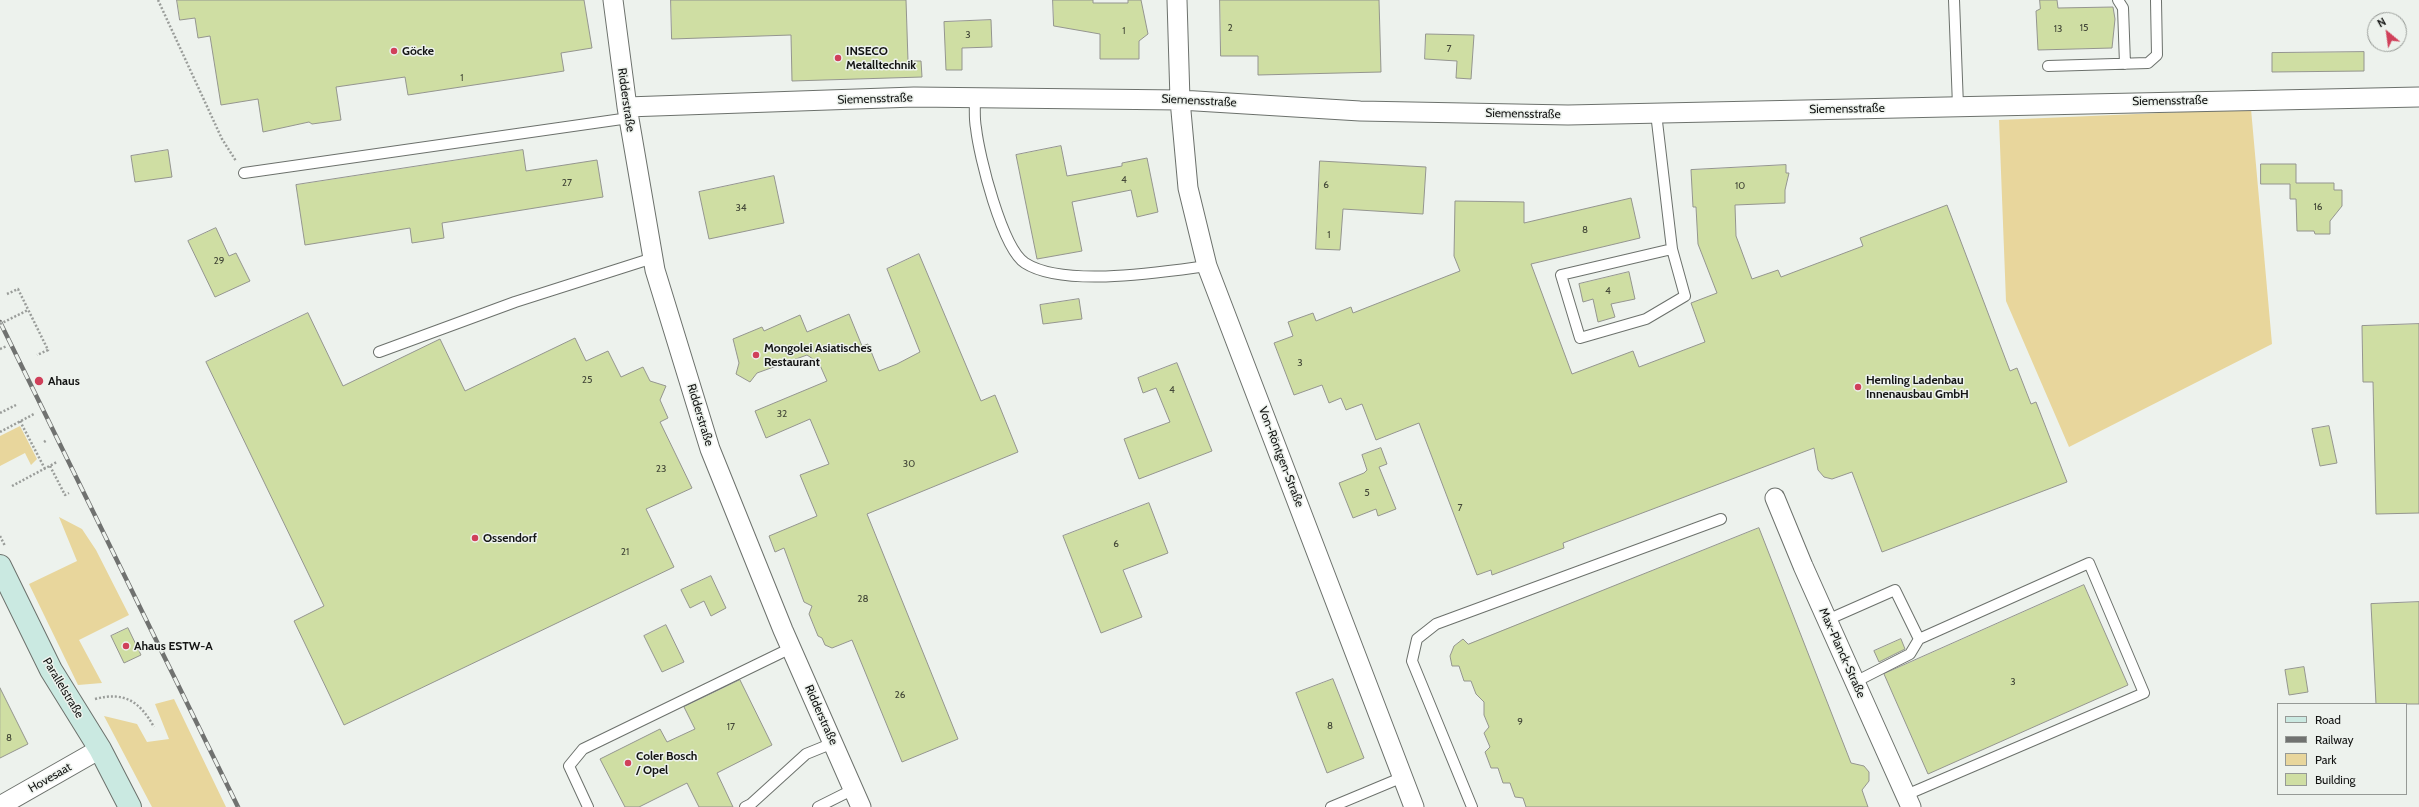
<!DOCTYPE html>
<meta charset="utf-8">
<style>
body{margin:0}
#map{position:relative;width:2419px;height:807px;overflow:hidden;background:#edf2ed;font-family:Cabin,sans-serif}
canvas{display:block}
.legend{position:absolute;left:2277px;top:703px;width:130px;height:92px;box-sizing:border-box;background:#edf2ed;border:1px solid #969a96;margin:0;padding:5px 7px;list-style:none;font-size:12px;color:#141514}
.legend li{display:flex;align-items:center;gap:8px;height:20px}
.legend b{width:20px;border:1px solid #969a96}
.north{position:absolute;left:2367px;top:12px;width:40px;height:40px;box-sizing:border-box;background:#edf2ed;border:1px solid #969a96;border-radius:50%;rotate:331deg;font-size:11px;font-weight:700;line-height:16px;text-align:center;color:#141514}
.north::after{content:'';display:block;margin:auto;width:14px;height:18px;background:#d0405a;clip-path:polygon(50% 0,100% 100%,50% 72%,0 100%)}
</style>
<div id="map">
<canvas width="2419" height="807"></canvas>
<ul class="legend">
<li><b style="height:5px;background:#cae9e1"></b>Road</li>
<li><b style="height:5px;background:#707270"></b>Railway</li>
<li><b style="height:11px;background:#e8d69c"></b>Park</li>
<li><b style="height:11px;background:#cfdea3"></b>Building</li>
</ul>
<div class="north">N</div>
</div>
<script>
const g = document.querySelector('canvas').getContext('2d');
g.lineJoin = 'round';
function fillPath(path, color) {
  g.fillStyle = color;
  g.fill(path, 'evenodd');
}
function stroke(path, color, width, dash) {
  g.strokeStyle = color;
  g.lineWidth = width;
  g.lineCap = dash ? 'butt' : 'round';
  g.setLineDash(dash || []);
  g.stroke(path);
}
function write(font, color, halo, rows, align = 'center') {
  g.font = font + ' Cabin,sans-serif';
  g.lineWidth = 3;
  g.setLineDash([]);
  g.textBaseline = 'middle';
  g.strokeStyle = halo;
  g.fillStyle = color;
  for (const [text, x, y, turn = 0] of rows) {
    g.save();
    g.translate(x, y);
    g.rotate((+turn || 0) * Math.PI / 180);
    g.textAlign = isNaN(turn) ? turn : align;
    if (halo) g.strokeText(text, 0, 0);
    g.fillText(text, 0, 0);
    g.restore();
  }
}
fillPath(new Path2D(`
 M2251,109L2272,344L2069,447L2006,301L1999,120Z
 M20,426L37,459L31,465L25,453L0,466V436Z
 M59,517L82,529L96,550L129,615L79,640L102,683L78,685L29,584L77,561Z
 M174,699L226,807H152L104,716L137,724L147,742L169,739L155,704Z`), '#e8d69c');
const building = new Path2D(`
 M177,0H584L592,48L561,53L564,71L520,78L408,95L405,77L336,87L341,120L312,124L309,122L263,132L258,99L221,105L210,36L198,38L195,18L180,20Z
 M671,0H906L908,61H921L922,77L792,81L791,35L672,39Z
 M1053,0H1093V3H1128V0H1141L1148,34L1139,41V59H1100V34L1054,26Z
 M1220,0H1379L1381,72L1258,75V56H1221Z
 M2040,0H2057L2058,8L2113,7L2115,19L2112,48L2038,50L2036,11L2040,9Z
 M991,20L992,47L962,48V70H946L944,22Z
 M1426,34L1474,35L1471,79L1456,78L1457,61L1425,59Z
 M2364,52V71L2272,72V53Z
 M1061,146L1067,176L1122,166V163L1147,158L1158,212L1137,217L1131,190L1072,202L1082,251L1037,259L1016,155Z
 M168,150L172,177L135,182L131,156Z
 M523,150L526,171L597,160L603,197L442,223L444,238L412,243L410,228L305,245L296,185Z
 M1320,161L1426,167L1423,214L1343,209L1340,250L1316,249Z
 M2261,164H2296V183H2334V190H2342V206L2330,221V234H2315L2314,231H2297L2296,199H2290V184H2261Z
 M1786,165V173H1789L1785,190V203L1735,205L1736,236L1752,279L1778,270L1781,277L1863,246L1860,238L1947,205L2010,371L2017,368L2031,404L2036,402L2067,482L1882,552L1852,472L1832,479L1824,477L1818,470L1814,448L1563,543L1564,548L1492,575L1491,570L1477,575L1419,423L1376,440L1362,404L1346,410L1341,398L1329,403L1322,385L1294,395L1274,343L1293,336L1288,322L1313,313L1316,321L1351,307L1353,313L1460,271L1454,256L1455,201L1524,202V223L1631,198L1640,238L1531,264L1572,374L1633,351L1639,367L1705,342L1691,303L1717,293L1698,244L1696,207H1693L1691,170Z
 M774,176L784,223L709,239L699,192Z
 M216,228L229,256L236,253L250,281L215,297L188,241Z
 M919,254L981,401L995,395L1018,452L867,514L958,739L902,762L852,640L832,648L825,645L822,638L818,636L809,614L812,606L804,602L784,548L775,552L769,536L817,516L800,475L829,464L810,419L766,438L755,411L827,381L819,363L807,355L757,373L750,382L736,374L739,363L733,339L762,327L764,331L800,315L807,332L849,314L862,346L868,344L879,371L897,364L920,352L887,269Z
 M1629,272L1635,299L1611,304L1615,317L1598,322L1593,299L1583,302L1579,284Z
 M1079,299L1082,319L1043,324L1040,305Z
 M308,313L343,386L440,339L465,391L575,338L586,361L608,351L621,377L643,367L650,381L666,386L660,400L668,418L660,422L692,488L646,509L674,567L344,725L294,621L324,606L206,362Z
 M2419,324V513L2376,514L2373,382H2363L2362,326Z
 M1177,363L1212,451L1139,479L1124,439L1170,422L1156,388L1143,393L1138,378Z
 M2329,426L2337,463L2320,466L2312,429Z
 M1381,448L1387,464L1379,467L1396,509L1378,516L1376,509L1353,518L1339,483L1364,473L1367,470L1362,455Z
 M1149,503L1168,553L1123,570L1142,617L1101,633L1063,536Z
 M1759,528L1851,763L1864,766L1869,772V781L1862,790L1868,807H1526L1523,798L1515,797L1510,783H1503L1498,768H1491L1485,752L1490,747L1484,733L1489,727L1484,715V702L1476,694L1471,681H1464L1459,666H1452L1450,656L1454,646L1463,639L1468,644Z
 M711,576L726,608L711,616L704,601L690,608L681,590Z
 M2084,585L2128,685L1928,774L1884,674Z
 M2419,602V704H2376L2371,604Z
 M666,625L684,662L662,672L644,636Z
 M128,628L141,655L124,663L111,636Z
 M1901,639L1905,649L1879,662L1874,651Z
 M2304,667L2308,692L2289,695L2285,670Z
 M1333,679L1364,758L1327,773L1296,693Z
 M740,680L772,745L717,773L733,807H699L687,783L639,807H625L600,759L660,729L667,742L695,729L684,707Z
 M0,688L28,744L0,758Z`);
fillPath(building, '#cfdea3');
stroke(building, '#94958f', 1);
const lane = new Path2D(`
 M1954,0L1958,106
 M2118,0L2123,8L2125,64
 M2048,66L2148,63L2157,55L2156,1
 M975,98C975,108 974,118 976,128C979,156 1002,248 1025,263C1064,288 1162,272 1207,266
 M1656,113L1672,249L1685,296L1646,319L1580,338L1561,275L1672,249
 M244,173L629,118
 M379,352L515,302L653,258
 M1827,620L1895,590L1919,639
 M1855,682L1910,654L1919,639L2089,563L2144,693L1906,795
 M588,807L569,766L583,749L791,648
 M745,807L751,804L806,754L833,743
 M818,807L854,789
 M1331,807L1403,777
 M1472,807L1412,661L1417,639L1436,624L1721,519`);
const street = new Path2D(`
 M613,0L627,107L655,270L710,449L783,630L861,807
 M1177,0L1180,100L1188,188L1207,266L1414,807
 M627,107L914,97L1180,100L1360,111L1568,115L2419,97
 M1775,498L1803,566L1911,807
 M0,806L100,749`);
const secondary = new Path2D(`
 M0,566L51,670L100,749L130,807`);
stroke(lane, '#6c716c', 12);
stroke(street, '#6c716c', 21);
stroke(secondary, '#6c716c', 24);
stroke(new Path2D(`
 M158,0L222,139L236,161
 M7,294L18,289L48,350L37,355
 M0,349L7,346
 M0,413L16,405
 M20,421L45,469
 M0,432L34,414
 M44,442L47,440
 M50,466L65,495L69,493
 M12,486L57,462
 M0,536L5,546
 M95,699C125,691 140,702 154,727`), '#9a9d9a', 2.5, [2, 2]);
stroke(lane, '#fff', 10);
stroke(street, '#fff', 19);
stroke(secondary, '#cae9e1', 22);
const rail = new Path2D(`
 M0,322L238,807`);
stroke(rail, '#707270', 4.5);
stroke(rail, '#edf2ed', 3, [9]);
stroke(new Path2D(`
 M0,324L28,310`), '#9a9d9a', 2.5, [2, 2]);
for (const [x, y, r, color] of [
 [394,51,4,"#d0405a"],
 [838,58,4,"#d0405a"],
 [756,355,4,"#d0405a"],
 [39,381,5,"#d0405a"],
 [1858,387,4,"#d0405a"],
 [475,538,4,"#d0405a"],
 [126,646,4,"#d0405a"],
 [628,763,4,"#d0405a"]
]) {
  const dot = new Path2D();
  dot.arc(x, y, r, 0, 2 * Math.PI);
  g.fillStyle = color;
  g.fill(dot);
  stroke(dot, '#edf2ed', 1.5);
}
write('10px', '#434738', null, [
 ["2",1230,28],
 ["15",2084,28],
 ["13",2058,29],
 ["1",1124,31],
 ["3",968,35],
 ["7",1449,49],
 ["1",462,78],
 ["4",1124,180],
 ["27",567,183],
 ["6",1326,185],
 ["10",1740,186],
 ["16",2318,207],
 ["34",741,208],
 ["8",1585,230],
 ["1",1329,235],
 ["29",219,261],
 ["4",1608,291],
 ["3",1300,363],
 ["25",587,380],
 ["4",1172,390],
 ["32",782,414],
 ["30",909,464],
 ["23",661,469],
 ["5",1367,493],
 ["7",1460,508],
 ["6",1116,544],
 ["21",625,552],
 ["28",863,599],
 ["3",2013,682],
 ["26",900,695],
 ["9",1520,722],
 ["8",1330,726],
 ["17",731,727],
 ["8",9,738]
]);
write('bold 12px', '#141514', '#edf2ed', [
 ["Göcke",402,51],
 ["INSECO",846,51],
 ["Metalltechnik",846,65],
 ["Mongolei Asiatisches",764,348],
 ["Restaurant",764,362],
 ["Hemling Ladenbau",1866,380],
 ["Innenausbau GmbH",1866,394],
 ["Ahaus",48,381],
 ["Ossendorf",483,538],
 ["Ahaus ESTW-A",134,646],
 ["Coler Bosch",636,756],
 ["/ Opel",636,770]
], 'left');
write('12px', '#141514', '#edf2ed', [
 ["Siemensstraße",875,99,-2],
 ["Ridderstraße",626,100,82],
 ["Siemensstraße",1199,101,3],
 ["Siemensstraße",2170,101,-1],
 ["Siemensstraße",1847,109,-1],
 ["Siemensstraße",1523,114,1],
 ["Ridderstraße",700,415,73],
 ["Von-Röntgen-Straße",1281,457,69],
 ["Max-Planck-Straße",1842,653,66],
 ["Parallelstraße",63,688,59],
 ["Ridderstraße",821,715,66],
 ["Hovesaat",50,778,-30]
]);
</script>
